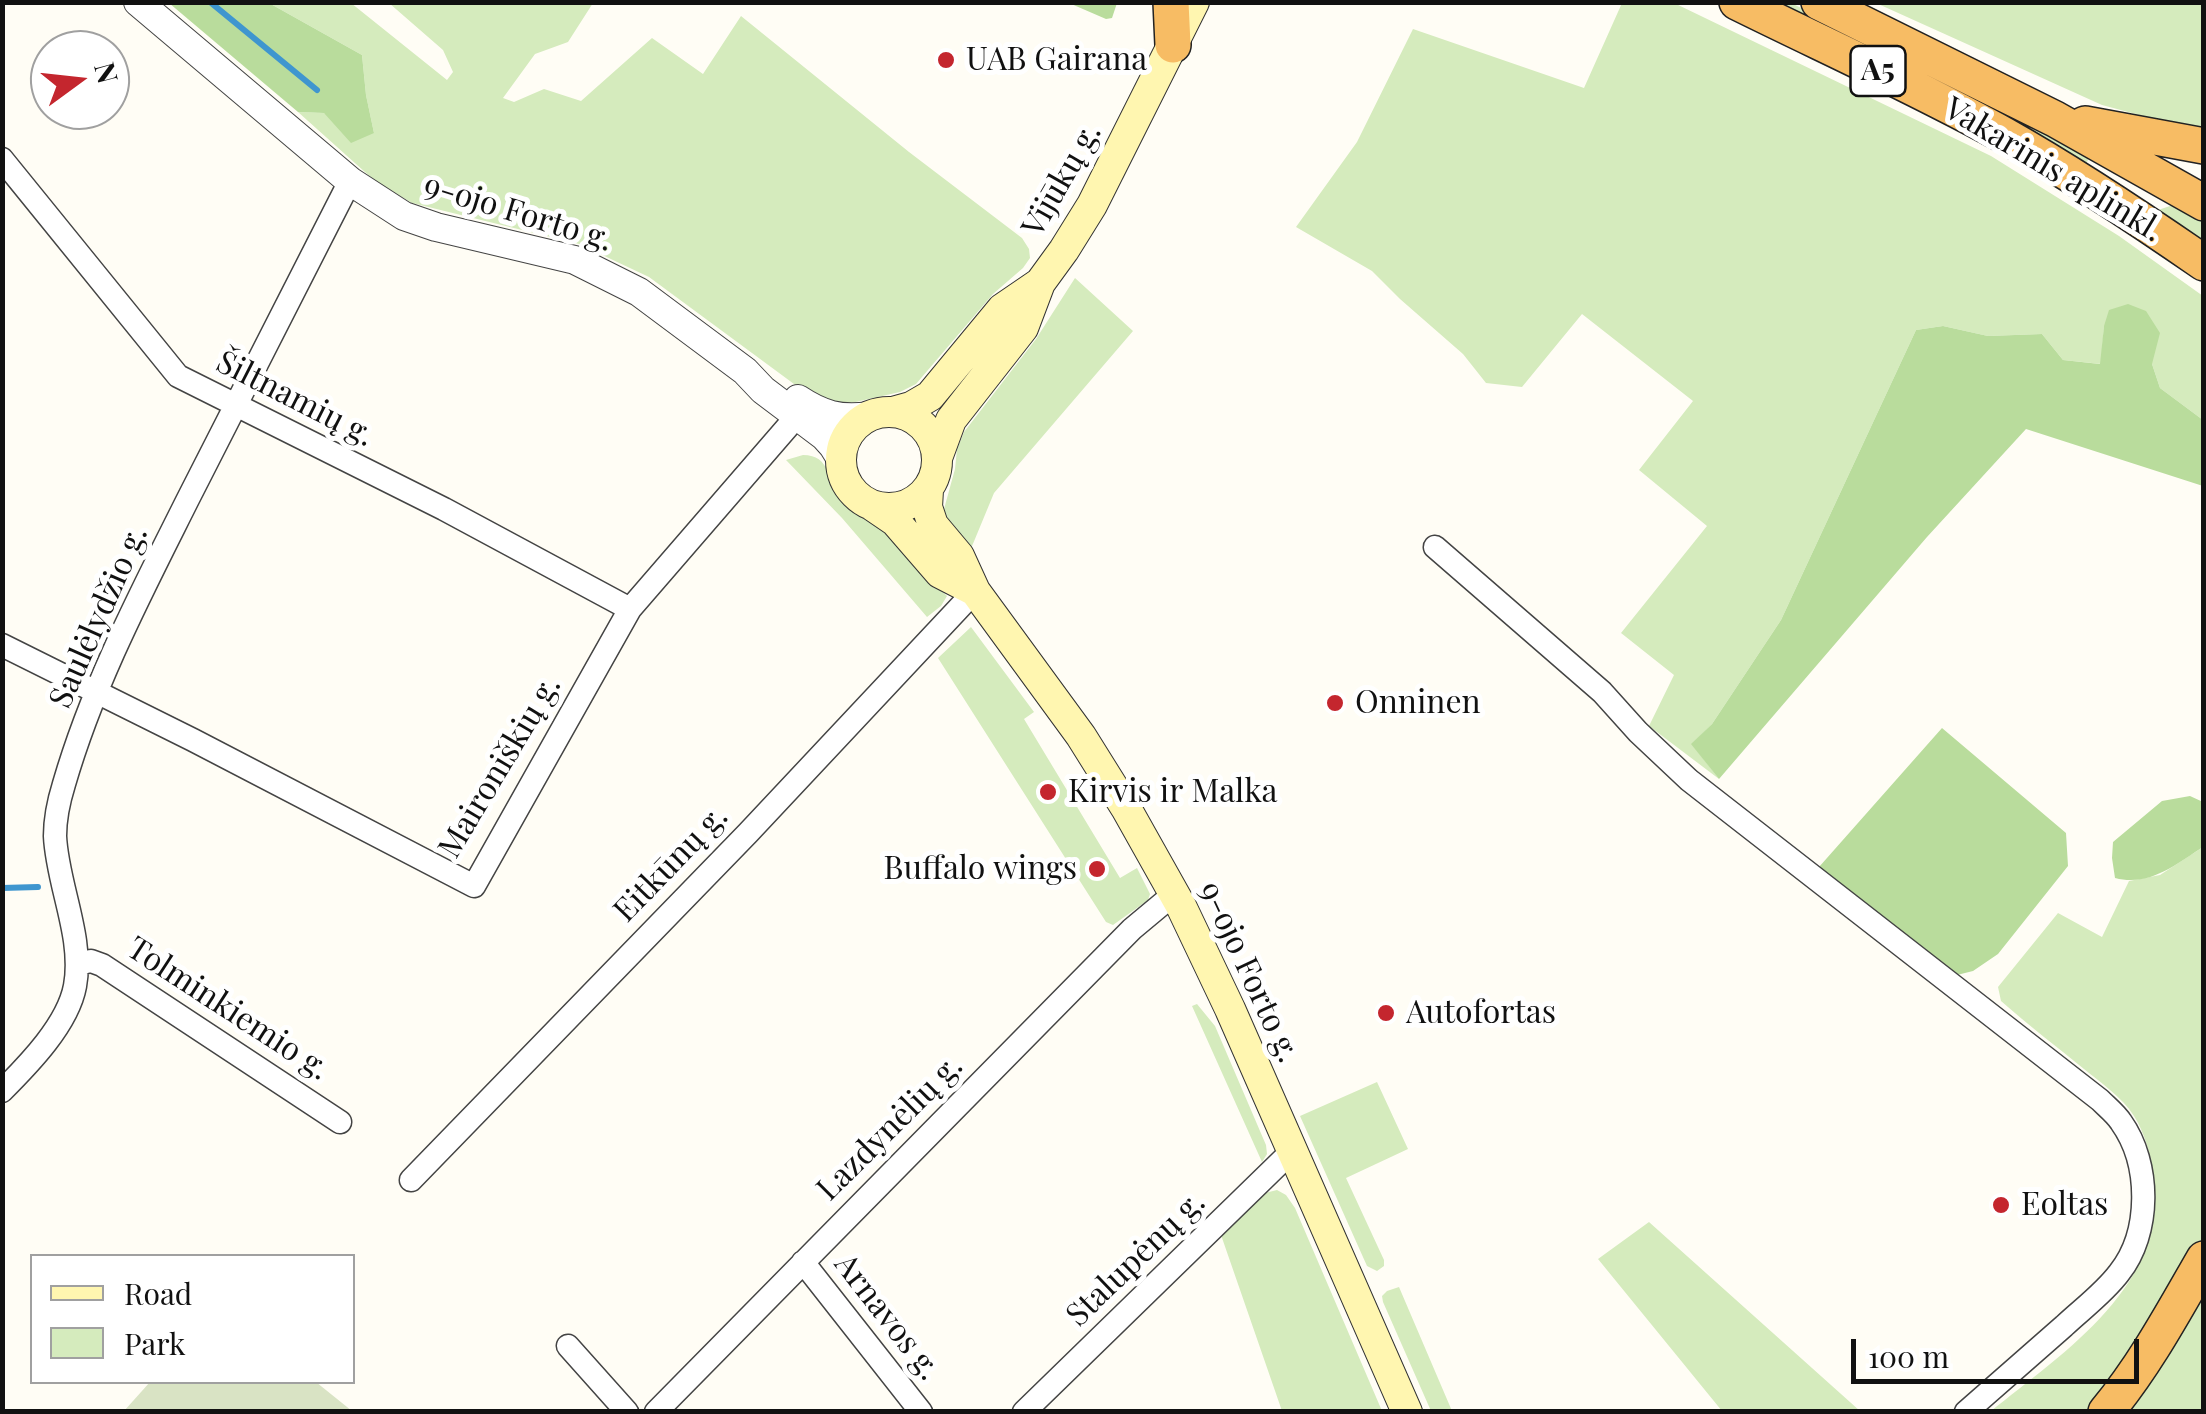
<!DOCTYPE html>
<meta charset="utf-8">
<style>
body{margin:0}
#map{position:relative;width:2206px;height:1414px;overflow:hidden;background:#fffdf5;font-family:"Playfair Display",serif}
canvas{display:block}
.frame{position:absolute;inset:0;border:5px solid #111;pointer-events:none}
.legend{position:absolute;left:30px;top:1254px;width:325px;height:130px;box-sizing:border-box;background:#fff;border:2px solid #a0a0a0;margin:0;padding:12px 18px;list-style:none;font-size:30px;color:#111}
.legend li{display:flex;align-items:center;gap:20px;height:50px}
.legend b{width:50px;border:2px solid #a0a0a0}
.north{position:absolute;left:30px;top:30px;width:100px;height:100px;box-sizing:border-box;background:#fff;border:2px solid #a0a0a0;border-radius:50%;rotate:75deg;font-size:28px;font-weight:700;line-height:40px;text-align:center;color:#111}
.north::after{content:'';display:block;margin:auto;width:35px;height:45px;background:#c4262e;clip-path:polygon(50% 0,100% 100%,50% 72%,0 100%)}
.scale{position:absolute;left:1851px;top:1339px;width:288px;height:45px;box-sizing:border-box;border:5px solid #111;border-top:0;padding-left:12px;font-size:30px;line-height:35px;white-space:nowrap;color:#111;-webkit-text-stroke:8px #fff;paint-order:stroke}
</style>
<div id="map">
<canvas width="2206" height="1414"></canvas>
<div class="frame"></div>
<ul class="legend">
<li><b style="height:12px;background:#fff6b0"></b>Road</li>
<li><b style="height:28px;background:#d5ebbd"></b>Park</li>
</ul>
<div class="north">N</div>
<div class="scale">100 m</div>
</div>
<script>
const g = document.querySelector('canvas').getContext('2d');
g.lineJoin = 'round';
function fillPath(path, color) {
  g.fillStyle = color;
  g.fill(path, 'evenodd');
}
function stroke(path, color, width, dash) {
  g.strokeStyle = color;
  g.lineWidth = width;
  g.lineCap = dash ? 'butt' : 'round';
  g.setLineDash(dash || []);
  g.stroke(path);
}
function write(font, color, halo, rows, align = 'center') {
  g.font = font + ' "Playfair Display",serif';
  g.lineWidth = 10;
  g.setLineDash([]);
  g.textBaseline = 'middle';
  g.strokeStyle = halo;
  g.fillStyle = color;
  for (const [text, x, y, turn = 0] of rows) {
    g.save();
    g.translate(x, y);
    g.rotate((+turn || 0) * Math.PI / 180);
    g.textAlign = isNaN(turn) ? turn : align;
    if (halo) g.strokeText(text, 0, 0);
    g.fillText(text, 0, 0);
    g.restore();
  }
}
fillPath(new Path2D(`
 M269,3H351L447,80L453,72L443,50L389,3H593L568,42L535,54L503,98L514,102L544,89L581,101L652,38L703,74L741,16L909,152L1022,238L1029,249L1030,258L1023,268L993,294L916,384L900,392L851,403H830L794,384L649,277L579,244L412,203L375,181L298,112L324,113L374,133L366,95L362,55Z
 M1622,3H1674L1991,156L2119,236L2203,296V420L2160,388L2152,364L2104,326L2101,364L2063,360L2042,334L1988,336L1943,326L1916,330L1781,620L1712,724L1692,744L1719,779L1649,726L1674,675L1621,633L1707,526L1639,470L1693,401L1582,314L1522,387L1486,383L1463,354L1400,299L1372,271L1296,227L1357,142L1413,29L1584,88Z
 M1771,3H1791L2044,126L2092,152L2084,168Z
 M1876,3H2203V132L2102,105Z
 M2170,206L2184,207L2203,220V245L2155,211Z
 M1075,278L1133,331L994,493L970,551L948,522L944,509L955,469L957,449L964,432L1036,339Z
 M803,455C831,455 827,481 842,499C854,516 873,518 888,530C908,548 926,576 947,596L941,606L927,617L842,518L786,460Z
 M971,627L1034,712L1024,719L1120,878L1137,868L1150,894L1148,900L1113,925L1106,922L938,658Z
 M2203,847V1240L2173,1295L2095,1411L1990,1412C2064,1352 2172,1283 2153,1173C2150,1154 2145,1133 2134,1116C2122,1097 2101,1083 2084,1069C2056,1046 2028,1025 2001,1001L1998,987L2058,913L2102,937L2129,881L2160,875Z
 M1197,1004L1215,1026L1266,1145L1267,1154L1262,1162L1192,1006Z
 M1377,1082L1408,1149L1346,1178L1384,1260V1266L1377,1271L1367,1266L1300,1116Z
 M1277,1190L1286,1195L1295,1208L1382,1411H1282L1221,1235L1261,1194Z
 M1649,1222L1860,1411H1722L1598,1259Z
 M2203,1278V1411L2116,1412Z
 M1399,1287L1452,1411H1431L1383,1302L1382,1296L1387,1291Z`), '#d5ebbd');
fillPath(new Path2D(`
 M169,3H269L362,55L366,95L374,133L351,143L324,113L298,112Z
 M1069,3L1116,2L1117,3L1112,18L1106,19Z
 M2128,304L2146,311L2160,333L2152,364L2160,388L2203,420V486L2026,429L1927,537L1719,779L1691,744L1712,724L1781,620L1916,330L1943,326L1988,336L2042,334L2063,360L2100,364L2104,326L2109,310Z
 M1942,728L2066,833L2068,866L1998,954L1973,971L1953,976L1819,867Z
 M2190,796L2203,802V847C2176,864 2150,887 2115,878L2112,858L2113,842L2162,801Z`), '#b9dc9c');
fillPath(new Path2D(`
 M150,1382H316L352,1411H124Z`), '#d9e3c4');
stroke(new Path2D(`
 M210,2L317,90
 M2,888L38,887`), '#3f96cf', 6);
const minor = new Path2D(`
 M2,159L178,376L444,509L630,609
 M1435,547L1602,692L1638,732L1689,780L2100,1100C2107,1107 2116,1114 2121,1122C2151,1164 2151,1233 2119,1273C2104,1293 2082,1309 2064,1326C2031,1355 1999,1383 1966,1412
 M2,645L193,740L474,886L630,609L797,416L810,411
 M77,964L91,961L102,965L340,1122
 M2,1091C29,1064 68,1024 75,986C84,937 57,884 55,836C55,819 59,800 64,784C93,684 142,591 188,499C242,393 296,287 350,181
 M411,1180L748,833L975,591
 M803,1262L921,1412
 M568,1346L627,1412
 M656,1412L1132,929L1174,894
 M1024,1412L1292,1151`);
const tertiary = new Path2D(`
 M138,2L350,181L404,216L436,227L575,260L639,292L745,371L763,390L824,436L833,446L841,459
 M798,399C822,415 840,420 869,416`);
const secondary = new Path2D(`
 M841 460a48 48 0 1 1 96 0a48 48 0 1 1-96 0Z
 M893,412L911,407L930,396L1002,309L1040,283
 M937,458L951,420L1023,328L1040,283L1064,250L1092,205L1194,2
 M928,490L927,507L933,525L959,556L975,591L1081,736L1126,808L1181,906L1230,1009L1407,1412
 M873,506L895,521L940,573L975,591`);
const trunk = new Path2D(`
 M1171,2L1173,45
 M1737,2C1826,46 1917,87 2004,135C2073,174 2139,218 2204,263
 M1819,2L2055,119L2204,203
 M2085,124L2204,146
 M2106,1412C2145,1365 2174,1311 2204,1259`);
stroke(minor, '#444', 25);
stroke(tertiary, '#444', 30);
stroke(secondary, '#333', 32);
stroke(trunk, '#222', 38);
stroke(minor, '#fff', 22);
stroke(tertiary, '#fff', 28);
stroke(secondary, '#fff6b0', 30);
stroke(trunk, '#f7bc64', 35);
for (const [x, y, r, color] of [
 [946,60,10,"#c4262e"],
 [1335,703,10,"#c4262e"],
 [1048,792,10,"#c4262e"],
 [1097,869,10,"#c4262e"],
 [1386,1013,10,"#c4262e"],
 [2001,1205,10,"#c4262e"]
]) {
  const dot = new Path2D();
  dot.arc(x, y, r, 0, 2 * Math.PI);
  g.fillStyle = color;
  g.fill(dot);
  stroke(dot, '#fff', 4);
}
for (const [x, y, w] of [
 [1878,71,55]
]) {
  const box = new Path2D();
  box.roundRect(x - w / 2, y - 25, w, 50, 8);
  g.fillStyle = '#fff';
  g.fill(box);
  stroke(box, '#111', 2.5);
}
write('bold 30px', '#111', null, [
 ["A5",1878,71]
]);
write('32px', '#111', '#fff', [
 ["UAB Gairana",966,60],
 ["Onninen",1355,703],
 ["Kirvis ir Malka",1068,792],
 ["Buffalo wings",1077,869,"right"],
 ["Autofortas",1406,1013],
 ["Eoltas",2021,1205]
], 'left');
write('32px', '#111', '#fff', [
 ["Vakarinis aplinkl.",2053,170,31],
 ["Vijūkų g.",1062,180,-60],
 ["9-ojo Forto g.",518,213,17],
 ["Šiltnamių g.",295,399,27],
 ["Saulėlydžio g.",99,617,-66],
 ["Maironiškių g.",500,767,-59],
 ["Eitkūnų g.",671,864,-46],
 ["9-ojo Forto g.",1249,972,65],
 ["Tolminkiemio g.",228,1009,33],
 ["Lazdynėlių g.",890,1128,-45],
 ["Stalupėnų g.",1136,1259,-44],
 ["Arnavos g.",887,1317,52]
]);
</script>
